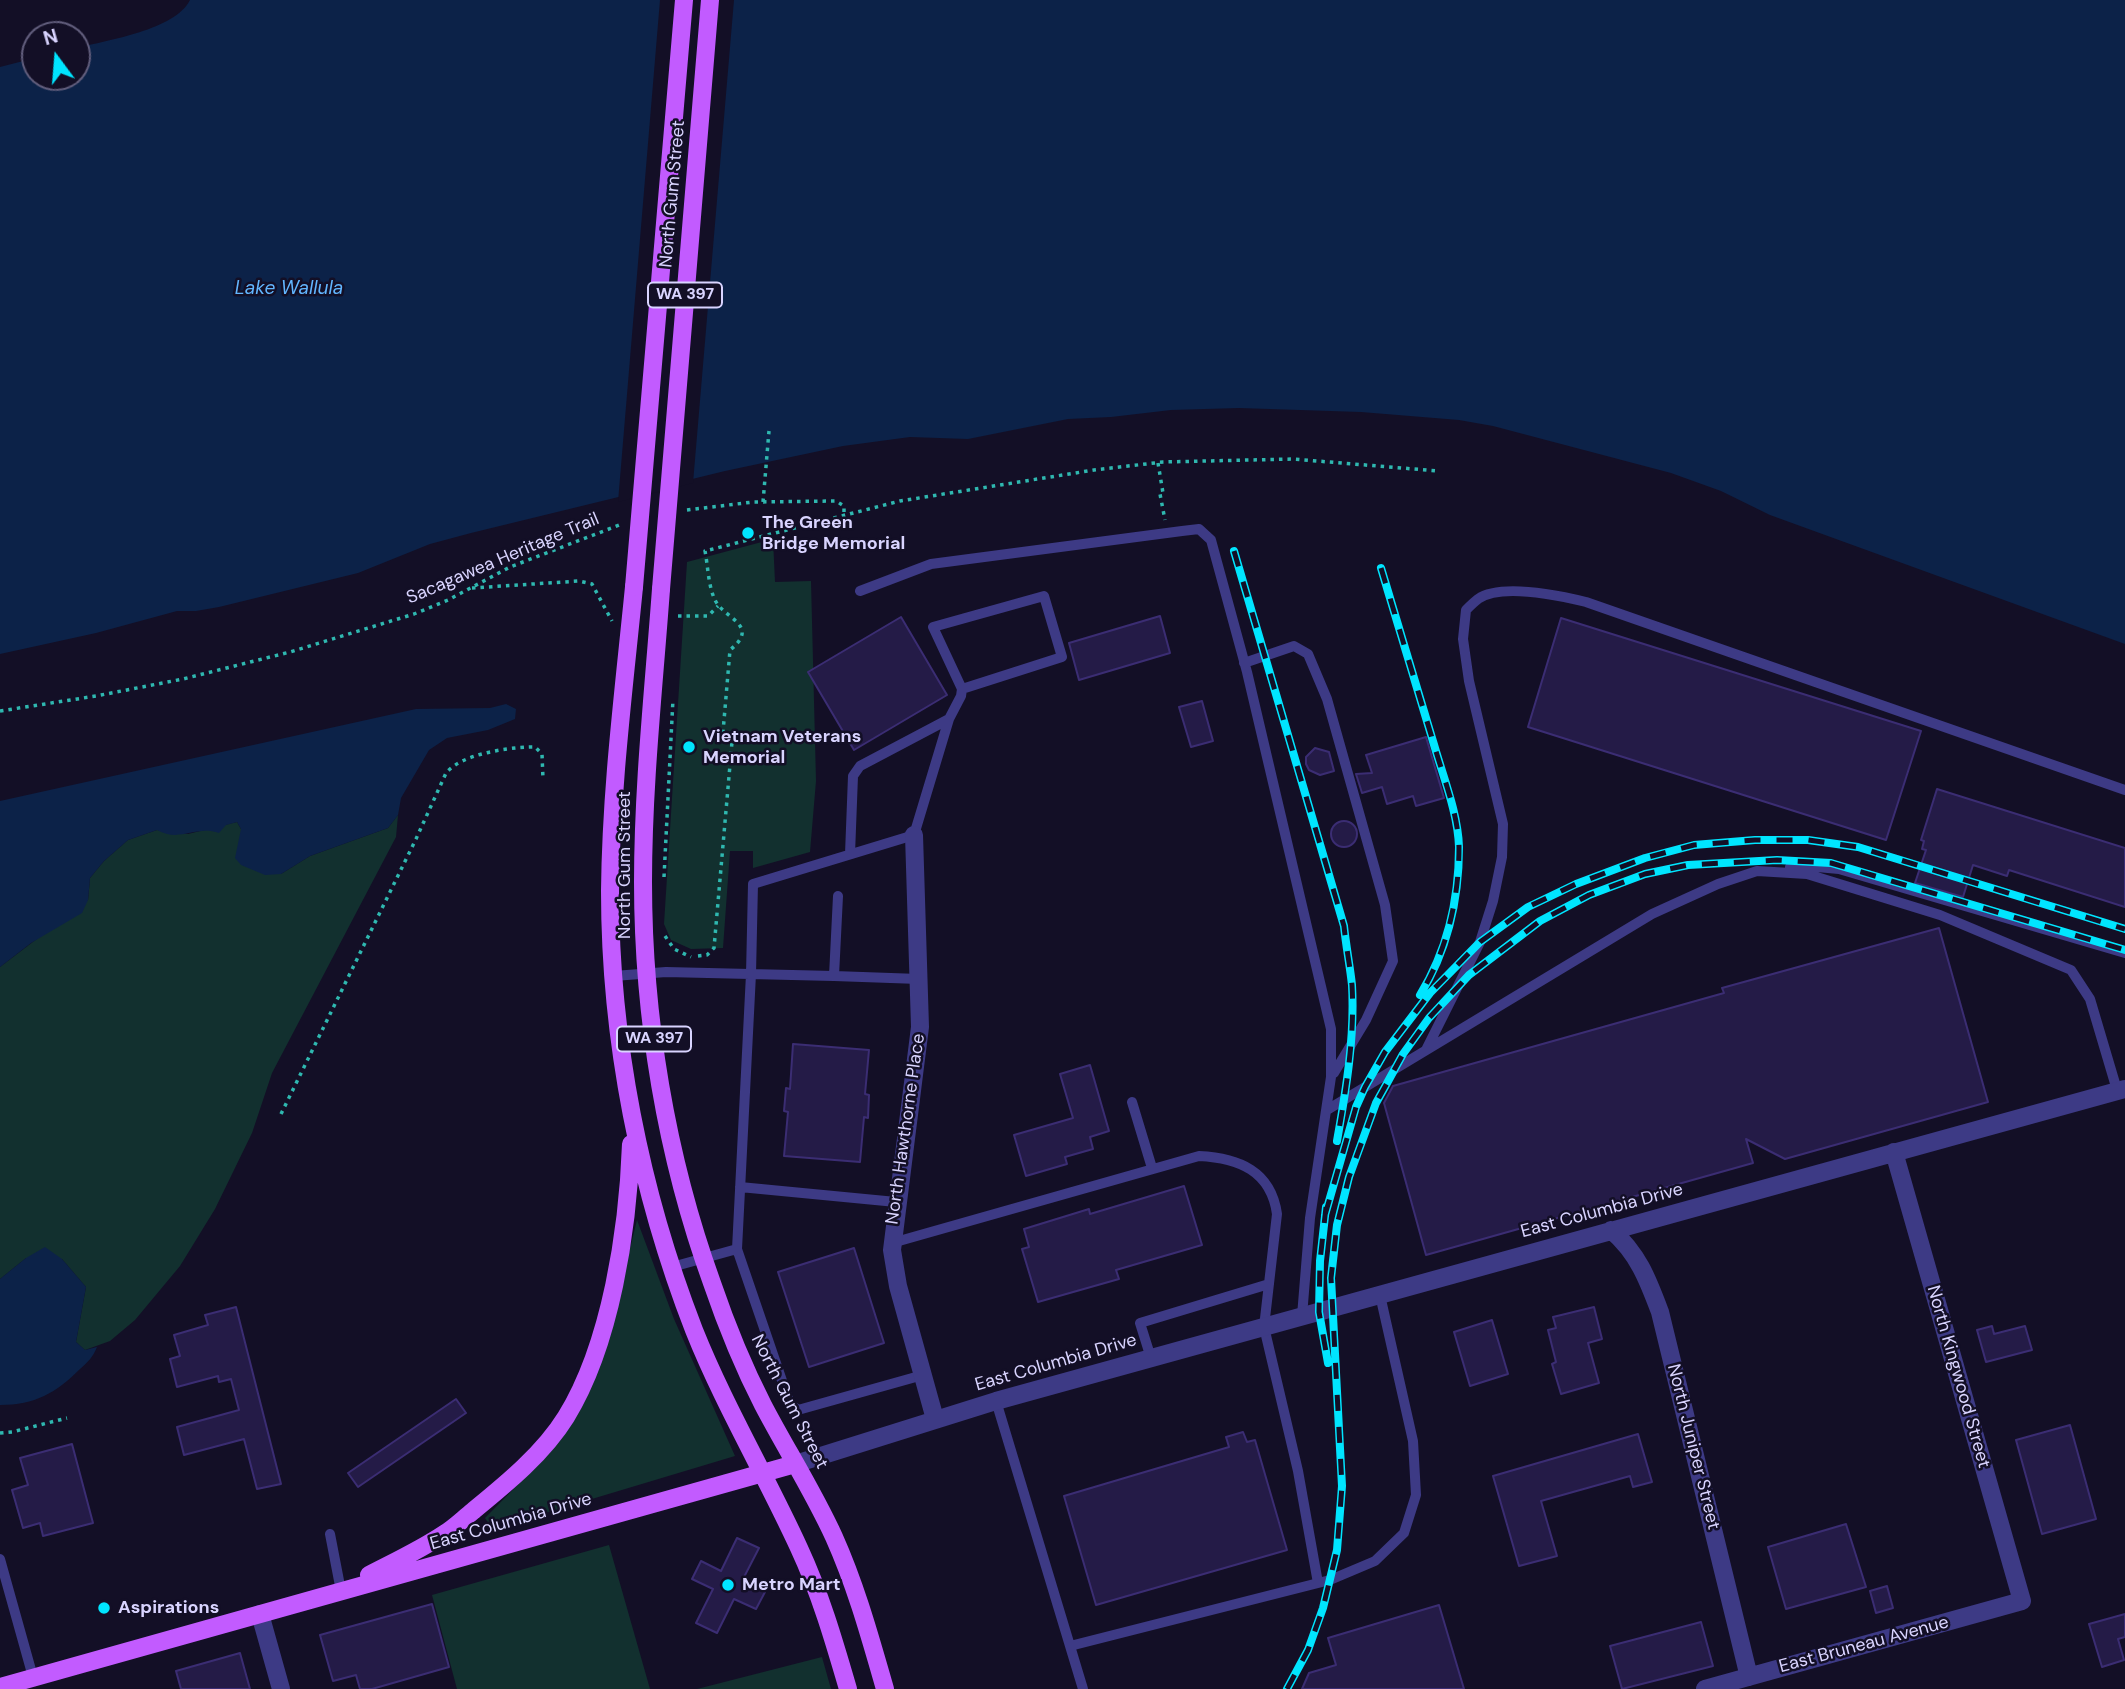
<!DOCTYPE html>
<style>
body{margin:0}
#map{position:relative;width:2125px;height:1689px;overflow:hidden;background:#130f26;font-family:"DM Sans",sans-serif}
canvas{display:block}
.north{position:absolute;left:21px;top:21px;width:70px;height:70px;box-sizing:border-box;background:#130f26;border:2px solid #625e7d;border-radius:50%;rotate:344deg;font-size:19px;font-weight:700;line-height:28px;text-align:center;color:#d9d4ff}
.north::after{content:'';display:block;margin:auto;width:24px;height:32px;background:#00e5ff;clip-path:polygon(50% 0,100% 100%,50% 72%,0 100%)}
</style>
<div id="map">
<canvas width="2125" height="1689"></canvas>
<div class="north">N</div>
</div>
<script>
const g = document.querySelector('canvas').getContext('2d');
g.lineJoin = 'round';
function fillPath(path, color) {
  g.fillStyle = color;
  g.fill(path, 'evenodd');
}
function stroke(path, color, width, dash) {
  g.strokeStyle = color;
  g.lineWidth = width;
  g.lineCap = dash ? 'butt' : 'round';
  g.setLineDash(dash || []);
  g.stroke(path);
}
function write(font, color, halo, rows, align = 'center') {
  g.font = font + ' "DM Sans",sans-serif';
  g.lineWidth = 5;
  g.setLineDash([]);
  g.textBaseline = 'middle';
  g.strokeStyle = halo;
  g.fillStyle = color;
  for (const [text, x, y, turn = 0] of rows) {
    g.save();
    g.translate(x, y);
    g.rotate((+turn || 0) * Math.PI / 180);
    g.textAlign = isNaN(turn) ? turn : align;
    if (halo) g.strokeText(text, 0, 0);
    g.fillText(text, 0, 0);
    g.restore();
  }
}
fillPath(new Path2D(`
 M773,539L775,582L811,581L816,781L810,852L753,868V851H730L723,948L691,949L671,940L664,924L687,562Z
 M398,815L396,837L272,1073L252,1133L215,1209L180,1266L135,1320L110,1341L85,1350L76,1342L86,1287L62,1259L26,1258L0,1279V967L88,900L90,878L104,861L128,840L157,830L188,834L237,822L241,829L281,874L310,856L388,828Z
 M637,1220L674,1319L735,1456L492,1529L485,1518L548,1454L606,1346Z
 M609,1545L650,1689H457L432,1595Z
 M822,1657L831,1689H697Z`), '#12302f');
fillPath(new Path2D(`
 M190,0H2125V644L1770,515L1721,491L1671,473L1493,426L1459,420L1361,412L1239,408L1171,410L1111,417L1068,419L968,439L910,437L843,446L725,471L471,533L430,544L358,573L219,607L196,611H177L96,633L0,654V67L35,58V77H77V48C108,40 175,30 190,0Z
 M506,704L516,709L515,719L488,730L447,738L429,750L401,798L398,815L388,828L310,856L281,874L265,875L241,865L235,858L241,829L237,822L226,825L219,833C195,825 180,843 157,830L128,840L104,861L90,878L88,900L82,913L31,943L0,967V801L416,709L490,708Z
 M45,1247L62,1259L86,1287L76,1342L85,1350L97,1347C93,1357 88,1362 80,1369C56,1393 35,1405 0,1405V1279L26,1258Z`), '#0c2248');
fillPath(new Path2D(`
 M660,0H734L693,483L618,502Z`), '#130f26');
const building = new Path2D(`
 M1160,616L1170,653L1079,680L1069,643Z
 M901,617L947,695L854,750L808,672Z
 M1561,618L1921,731L1886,840L1528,727Z
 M1202,701L1213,741L1191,747L1179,707Z
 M1426,737L1444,798L1416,806L1413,796L1387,804L1382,787L1362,793L1356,774L1372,773L1366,755Z
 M1315,748L1329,752L1334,771L1320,775L1309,770L1306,764V757Z
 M1937,789L2125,848V907L2009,870L2007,876L1973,865L1963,897L1915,883L1926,850L1922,849L1924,841L1921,840Z
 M1331 834a13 13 0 1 1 26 0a13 13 0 1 1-26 0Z
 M1939,928L1988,1102L1785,1159L1746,1139L1753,1163L1426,1255L1384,1103L1393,1086L1724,993L1722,988Z
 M793,1044L869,1050L865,1094L869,1095L868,1118L864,1117L860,1162L784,1156L788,1112L784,1111L786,1088L790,1089Z
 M1090,1065L1109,1131L1090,1137L1093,1149L1065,1157L1067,1164L1026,1176L1014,1135L1073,1118L1060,1074Z
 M1184,1186L1202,1245L1116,1270L1119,1279L1038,1302L1022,1249L1029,1247L1024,1229L1089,1209L1090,1214Z
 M854,1248L884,1343L809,1367L778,1272Z
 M236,1307L281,1484L257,1489L244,1439L184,1455L177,1427L239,1410L231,1379L219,1382L218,1376L177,1387L170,1359L180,1356L174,1335L208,1325L205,1315Z
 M1594,1307L1602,1339L1588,1343L1599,1383L1561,1394L1552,1364L1556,1362L1548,1330L1556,1328L1553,1317Z
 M1492,1320L1508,1374L1470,1386L1454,1332Z
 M1992,1326L1994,1334L2025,1326L2032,1350L1986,1362L1977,1330Z
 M456,1399L466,1413L358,1487L348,1473Z
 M2070,1425L2096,1519L2042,1534L2016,1440Z
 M1243,1432L1247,1442L1255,1440L1287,1550L1096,1605L1064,1496L1229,1447L1226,1437Z
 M1638,1434L1652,1482L1633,1487L1630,1476L1541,1501L1557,1556L1519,1566L1493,1476Z
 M72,1444L93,1523L43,1536L40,1523L23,1528L12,1490L28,1485L20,1458Z
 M1846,1524L1866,1587L1786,1609L1768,1547Z
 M737,1538L759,1548L742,1581L765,1592L756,1609L734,1599L717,1633L696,1623L713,1589L692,1579L701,1561L721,1571Z
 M1887,1586L1893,1608L1876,1613L1870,1591Z
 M432,1604L449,1667L372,1689H360L356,1675L333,1681L320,1635Z
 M1439,1605L1464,1689H1302L1309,1673L1336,1665L1328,1638Z
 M2125,1614V1637L2118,1639L2124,1660L2102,1667L2089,1624Z
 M1701,1622L1713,1666L1622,1689L1610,1646Z
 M240,1653L250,1689H181L176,1671Z`);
fillPath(building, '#241b47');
stroke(building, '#3b2d73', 2);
stroke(new Path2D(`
 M1158,463L1163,493L1160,494L1165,520
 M763,502L769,431
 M687,510L753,502L836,501L844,506V515
 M472,588L579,581L592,584L612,621
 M678,616H708L718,606
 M0,711L96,696L183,679L290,652L414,614L448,600L510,567L622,524
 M664,877L673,699
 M665,936L674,949L691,957
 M698,956L707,955L714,948L732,742L723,732L730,650C761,625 724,619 715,600C708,585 708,566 705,551L900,501L1094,470L1163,462L1293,459L1438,471
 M281,1114L416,839L446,773C462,754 505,748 529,747H535L542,754L543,779
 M0,1433L12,1432L67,1418`), '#2fb8b0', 3.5, [3.5, 5]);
stroke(new Path2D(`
 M860,591L931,564L1182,531L1199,529L1211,540L1247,672L1331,1029V1077L1310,1218L1302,1316
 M1244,663L1294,646L1308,654L1327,699L1385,905L1393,961L1366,1020L1334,1073
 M949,719L961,696L962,689L933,627L1044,596L1062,657L962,689
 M850,854L853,776L860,766L949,719L914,835L753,884L751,974L737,1249L790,1404L798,1410L923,1375
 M1790,867L1806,866L1839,869L2125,953
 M614,976L666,972L834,976L838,896
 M834,976L919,979
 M1426,1050L1480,942L1493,901L1502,857L1503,824L1469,681L1463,639L1466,610C1470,606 1474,602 1478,599C1501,583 1561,596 1586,602L2125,790
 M1132,1102L1152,1168
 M1327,1110L1652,914L1718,884L1757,871L1807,874L1940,915L2071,970L2090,999L2117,1090
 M740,1187L896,1202
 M892,1243L1199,1156C1239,1158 1271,1171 1277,1214L1264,1327L1298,1471L1318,1583
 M672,1267L737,1249
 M1151,1358L1140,1323L1269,1284
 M996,1401L1083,1689
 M330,1534L341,1591
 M0,1559L33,1677
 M1070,1646L1330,1580L1375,1561L1404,1533L1416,1495L1413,1441L1380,1295`), '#3d3a85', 10);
stroke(new Path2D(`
 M914,835L920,1027L892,1250L898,1286L935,1419
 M1611,1230C1638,1253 1648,1280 1660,1312L1749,1677
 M795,1464L996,1401L2125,1089
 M260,1614L281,1689
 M1705,1689L2022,1601L1894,1152`), '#3d3a85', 18);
stroke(new Path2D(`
 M634,587C624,688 611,789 610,891C610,1040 640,1191 694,1330C724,1405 765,1474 799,1548C820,1593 834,1641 848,1689
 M661,589C654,686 643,784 643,882C643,1017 666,1156 712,1283C726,1324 743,1366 763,1405C786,1449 813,1491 834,1537C856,1586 870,1637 885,1689
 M369,1575C394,1562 420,1550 444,1534C454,1528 463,1519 473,1511C506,1484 543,1454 566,1417C611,1344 628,1229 631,1144
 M0,1687L795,1464`), '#c25bff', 18);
const rail = new Path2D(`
 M1234,551L1344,926C1346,946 1350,966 1352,985C1355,1037 1346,1090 1337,1141
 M1381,568C1399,628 1417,688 1435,748C1444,779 1458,814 1459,847C1459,899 1447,951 1420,995
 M1326,1207L1320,1261L1319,1312L1328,1363
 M1325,1215L1356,1107L1365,1087L1385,1052L1430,993L1480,942L1528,907L1576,884L1645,858L1694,845L1755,840H1808L1858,847L2125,929
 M1287,1689L1308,1650L1323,1608L1337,1550L1342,1486L1331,1278L1337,1225L1349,1177L1376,1103L1386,1085L1403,1054L1429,1018L1469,975L1540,921L1589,895L1645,874L1688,865L1777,860L1831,863L2125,950`);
stroke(rail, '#00e5ff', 8);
stroke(rail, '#130f26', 5, [16]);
stroke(new Path2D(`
 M634,587L684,0
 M661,589L710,0`), '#c25bff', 18);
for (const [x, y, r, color] of [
 [748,533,7,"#00e5ff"],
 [689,747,7,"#00e5ff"],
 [728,1585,7,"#00e5ff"],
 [104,1608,7,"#00e5ff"]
]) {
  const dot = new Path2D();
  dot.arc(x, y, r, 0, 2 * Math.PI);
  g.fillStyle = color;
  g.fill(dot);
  stroke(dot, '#130f26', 2.5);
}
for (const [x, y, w] of [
 [685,295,74],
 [654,1039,74]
]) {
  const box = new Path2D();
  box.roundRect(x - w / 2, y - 12.5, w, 25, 5);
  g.fillStyle = '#130f26';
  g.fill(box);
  stroke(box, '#d9d4ff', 2);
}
write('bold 16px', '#d9d4ff', null, [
 ["WA 397",685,295],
 ["WA 397",654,1039]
]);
write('18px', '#d9d4ff', '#130f26', [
 ["North Gum Street",673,194,-85],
 ["Sacagawea Heritage Trail",503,559,-23],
 ["North Gum Street",625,865,-90],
 ["North Hawthorne Place",906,1129,-82],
 ["East Columbia Drive",1602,1211,-15],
 ["East Columbia Drive",1056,1363,-16],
 ["North Kingwood Street",1958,1377,74],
 ["North Gum Street",789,1402,63],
 ["North Juniper Street",1693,1447,76],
 ["East Columbia Drive",511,1522,-16],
 ["East Bruneau Avenue",1864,1645,-15]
]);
write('bold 18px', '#d9d4ff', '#130f26', [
 ["The Green",762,523],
 ["Bridge Memorial",762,544],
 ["Vietnam Veterans",703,737],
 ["Memorial",703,758],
 ["Metro Mart",742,1585],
 ["Aspirations",118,1608]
], 'left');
write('italic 19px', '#62b6ff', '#130f26', [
 ["Lake Wallula",289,289]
]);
</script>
